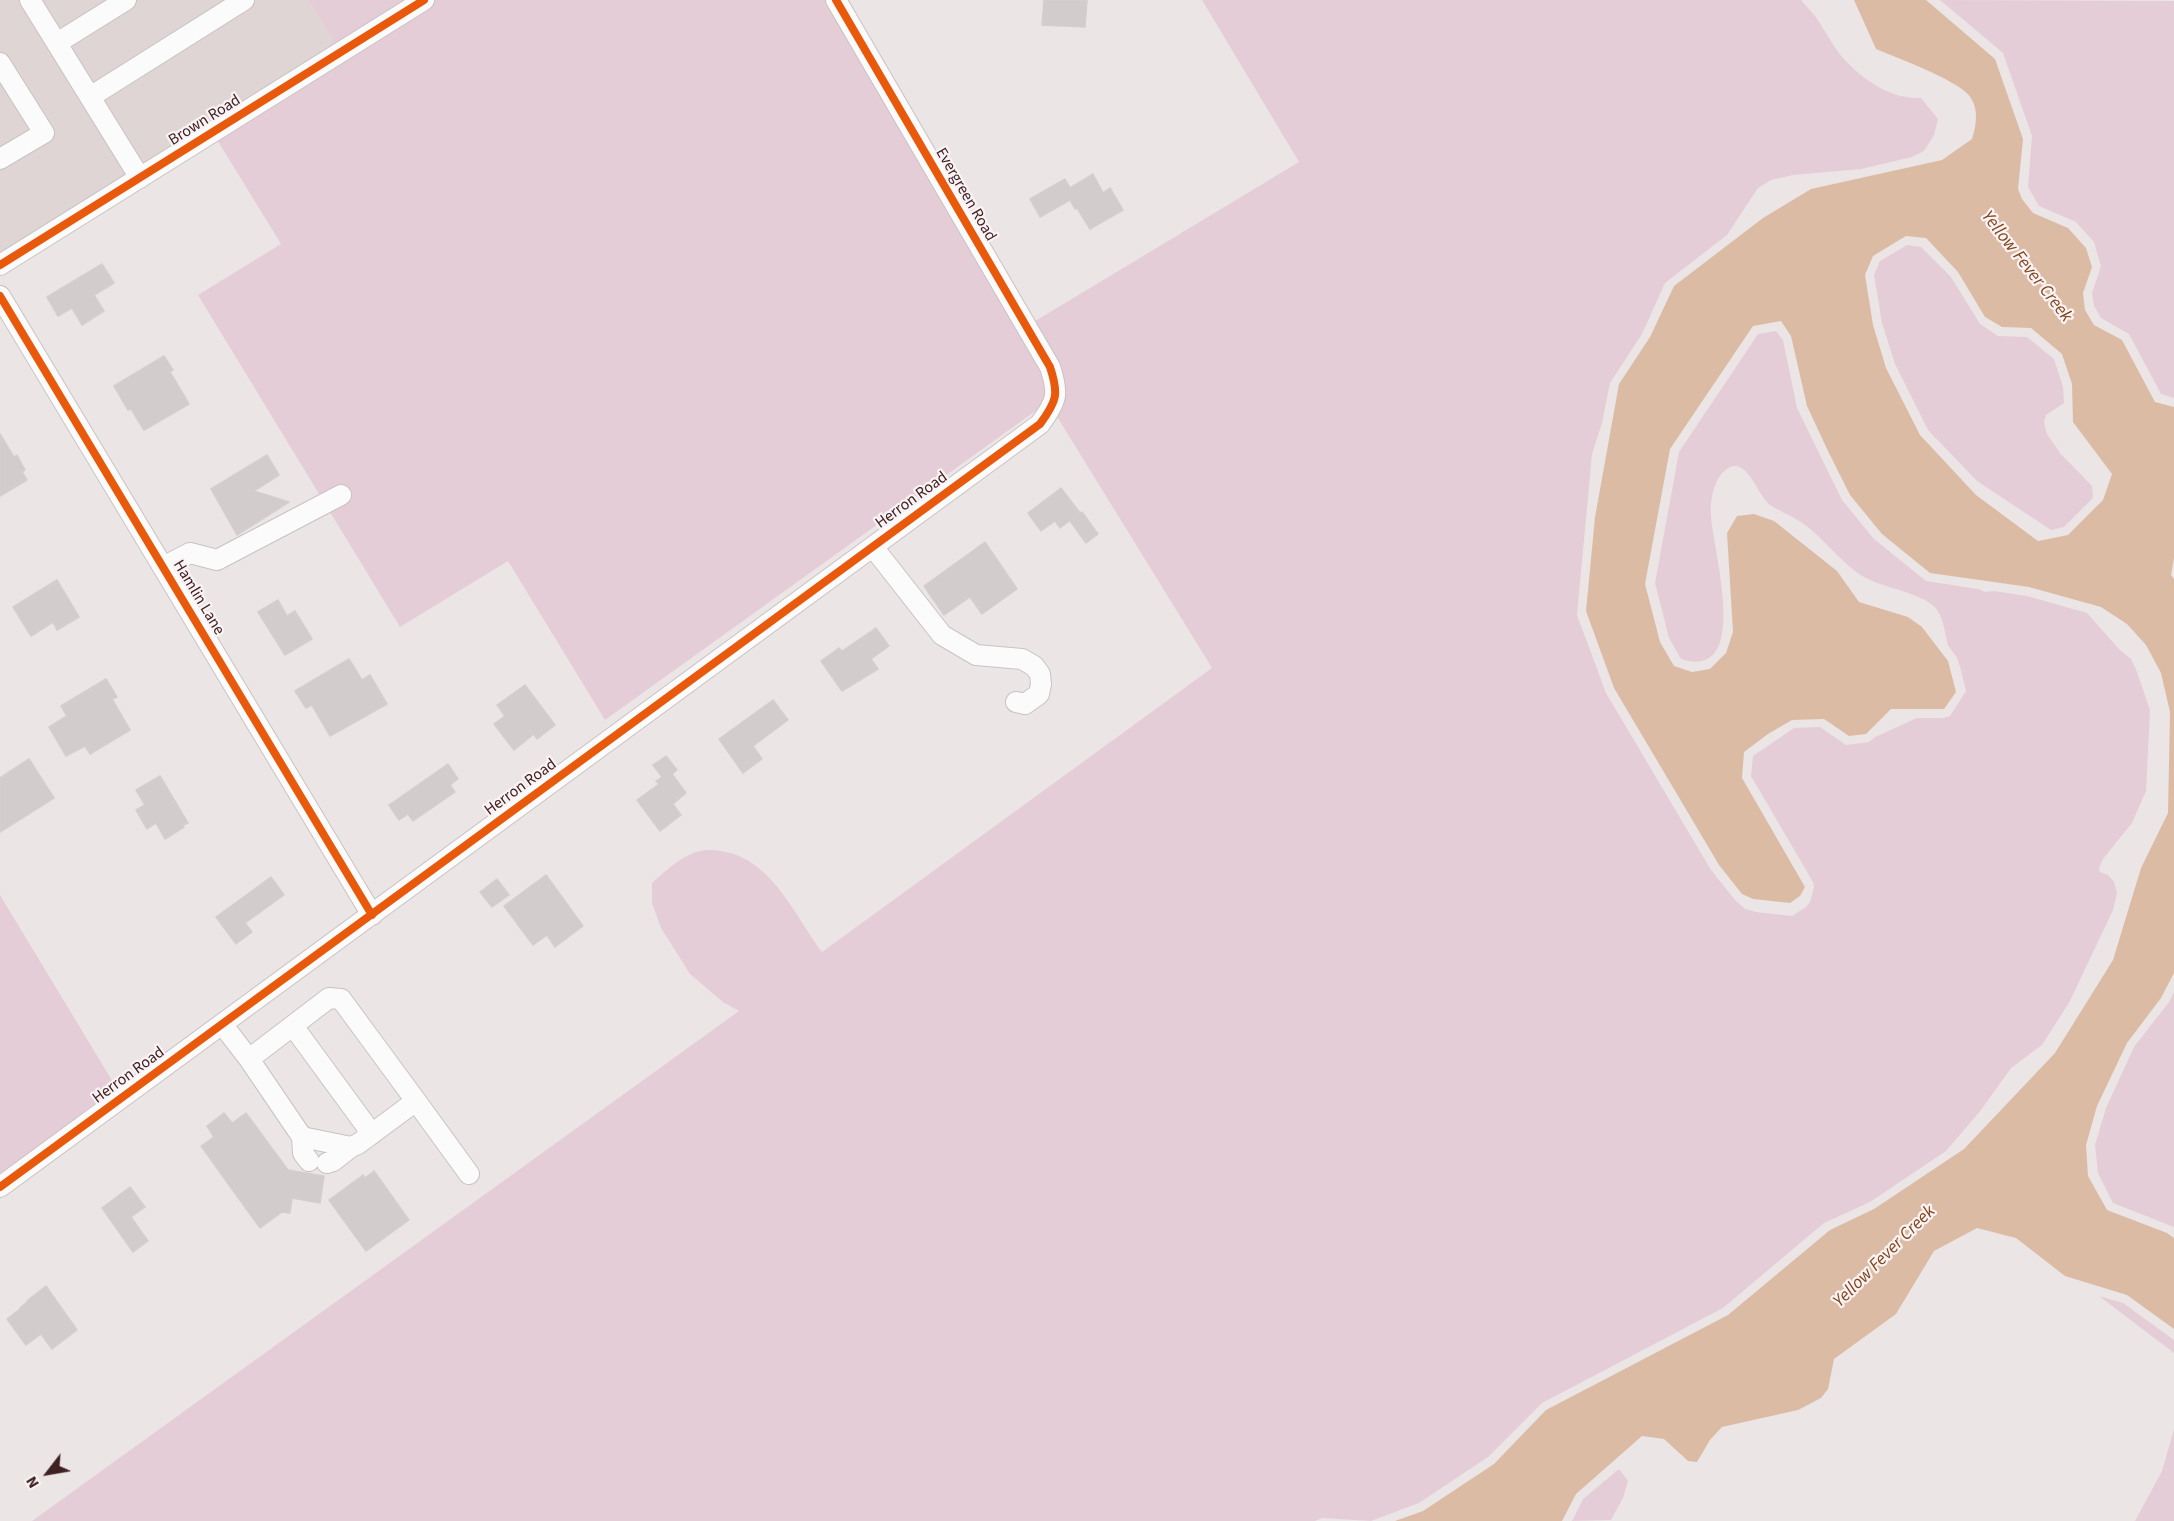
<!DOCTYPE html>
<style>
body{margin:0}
#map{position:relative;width:2174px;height:1521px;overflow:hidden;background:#ebe5e6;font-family:"Source Sans 3",sans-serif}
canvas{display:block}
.north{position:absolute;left:18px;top:1443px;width:60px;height:60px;-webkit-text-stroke:4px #faf3f5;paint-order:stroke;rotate:239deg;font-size:16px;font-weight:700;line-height:24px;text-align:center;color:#402121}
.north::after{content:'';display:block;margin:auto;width:21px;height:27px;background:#402121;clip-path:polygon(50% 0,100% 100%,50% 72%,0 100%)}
</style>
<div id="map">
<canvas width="2174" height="1521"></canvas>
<div class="north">N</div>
</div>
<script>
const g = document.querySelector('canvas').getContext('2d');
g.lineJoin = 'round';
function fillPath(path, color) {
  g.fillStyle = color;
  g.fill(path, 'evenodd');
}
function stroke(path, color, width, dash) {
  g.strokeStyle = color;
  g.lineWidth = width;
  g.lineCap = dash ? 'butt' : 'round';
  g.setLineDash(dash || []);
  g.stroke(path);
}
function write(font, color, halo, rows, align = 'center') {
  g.font = font + ' "Source Sans 3",sans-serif';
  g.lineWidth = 4.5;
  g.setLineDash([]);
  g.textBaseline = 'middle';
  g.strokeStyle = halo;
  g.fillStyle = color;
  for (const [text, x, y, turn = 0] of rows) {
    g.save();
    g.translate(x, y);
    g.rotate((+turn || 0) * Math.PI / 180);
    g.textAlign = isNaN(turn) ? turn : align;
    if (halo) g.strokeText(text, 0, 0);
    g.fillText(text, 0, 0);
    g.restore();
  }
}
fillPath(new Path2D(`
 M0,0H308L336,46L0,253Z`), '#dfd5d5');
fillPath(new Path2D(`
 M308,0H829L1022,329L1299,162L1202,0H1801C1808,8 1816,16 1821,25C1827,34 1832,44 1839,53C1857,76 1890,100 1921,98L1938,119L1934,135L1924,151L1912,157L1861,169L1793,175L1771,180L1758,188L1727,235L1665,283L1642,334L1610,383L1602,423L1592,454L1577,615L1606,693L1711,870L1735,900L1745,909L1756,912L1792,916L1806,907L1810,902L1814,887L1813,882L1751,776L1753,756L1794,728L1820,727L1846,745L1869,742L1875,737L1917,718H1943L1950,716L1966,691C1963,680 1961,666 1956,656C1953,652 1950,649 1948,645C1944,631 1944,613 1931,604C1916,592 1881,587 1864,577C1846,567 1826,542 1809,528C1797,518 1783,513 1770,505C1758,496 1748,459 1730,467C1714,475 1710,499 1711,515C1712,548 1753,682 1681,659L1669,638L1655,583L1679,452L1758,334L1776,331L1783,340L1797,408L1842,500L1874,539L1926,581L1978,589L1985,592L1994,591L2027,596L2087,613L2119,649L2131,659L2137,672L2150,710L2146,791L2132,823L2103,859L2099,868L2100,872L2108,875L2114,882L2117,893L2113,910L2070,1001L2042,1045L2011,1068L1981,1110L1946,1151L1870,1202L1824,1223L1723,1308L1542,1403L1488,1457L1419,1503L1371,1521L1322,1518L1315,1521H32L739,1011L723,1002L690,974L661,928L652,903V883C664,872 675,862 689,855C698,850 710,849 720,851C771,857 795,916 822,952L1212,668L1048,402L605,720L508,561L400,627L198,295L281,244L208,125L336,46Z
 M1940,0L2174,1V398L2161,394L2129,334L2101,318L2094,306L2092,293L2101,266L2094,242L2076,222L2039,206L2028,187L2032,136L2003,53Z
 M1907,245L1921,247L1951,277L1980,324L1998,336L2027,337L2054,359L2063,387L2064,403L2046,415L2044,422L2047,434L2060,453L2092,486L2093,498L2064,527L2051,530L1977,481L1928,430L1895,364L1882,323L1874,275L1880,261Z
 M0,895L116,1087L0,1176Z
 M2174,992V1227L2113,1203L2098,1173L2095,1145L2106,1108L2134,1047L2169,1002Z
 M2099,1296L2123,1303L2174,1340V1353Z
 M2174,1429V1521H2135L2162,1471Z
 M1619,1469L1628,1481L1623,1498L1611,1520L1572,1521L1583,1499Z`), '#e5cdd8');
fillPath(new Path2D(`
 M1854,0H1926L1995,59L2023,139L2018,189L2022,199L2033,213L2068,228L2086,248L2092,267L2083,293L2085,310L2094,325L2122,340L2155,402L2174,407V558L2171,575L2174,579V973L2161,998L2127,1043L2097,1106L2086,1145L2088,1176L2107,1210L2167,1233L2174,1238V1329L2127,1295L2065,1276L2016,1238L1977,1228L1934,1251L1896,1314L1834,1359L1828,1389L1821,1398L1798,1410L1722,1427L1710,1440L1697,1462L1688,1461L1664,1439L1642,1436L1576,1494L1562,1521H1395L1423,1511L1494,1464L1546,1410L1728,1315L1830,1230L1874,1209L1964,1149L2055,1053L2113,960L2141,868L2168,813L2170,712L2161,673L2146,645L2127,624L2101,607L2029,587L1930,573L1882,534L1850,495L1827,449L1807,406L1791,336L1781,321L1753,326L1670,449L1645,584L1660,642L1674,666L1692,672L1710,669L1726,653L1733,632L1727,533L1737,516L1754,514L1774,521L1837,571L1859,602L1908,617L1922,627L1948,661L1956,692L1944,709H1891L1866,734L1849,736L1824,719L1792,720L1768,734L1744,752L1742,778L1805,887L1800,896L1790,903L1753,899L1742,894L1719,865L1614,688L1586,611L1595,517L1619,384L1650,337L1674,286L1763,218L1811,189L1942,160L1972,139C1976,126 1979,111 1971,98C1963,82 1895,57 1876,49ZM1906,236L1926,238L1958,272L1985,317L2002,327L2031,328L2062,354L2072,384L2073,422L2112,474L2103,500L2068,535L2038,541L1976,495L1920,435L1886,368L1873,325L1865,275L1873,256Z`), '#dcbba4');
const building = new Path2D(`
 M1044,0H1087L1085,27L1042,25Z
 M1093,174L1103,193L1110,188L1123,210L1090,229L1077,208L1075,209L1070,200L1040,217L1030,199L1065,179L1070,188Z
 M102,264L114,283L94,295L104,311L82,325L72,308L58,316L47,297Z
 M164,356L173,370L170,372L189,404L144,430L131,409L128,410L114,386Z
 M0,434L14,457L17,455L25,470L22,472L27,480L0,496Z
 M267,455L279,475L254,491L289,502L237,535L211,489Z
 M1061,488L1080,513L1060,528L1055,521L1041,531L1028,513Z
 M1082,512L1098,534L1086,543L1070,521Z
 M985,542L1017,589L982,614L970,597L944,615L924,586Z
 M57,580L79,617L57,630L53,622L31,636L13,607Z
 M278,600L287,616L295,611L312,639L285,655L258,612Z
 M876,628L889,646L871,659L878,669L842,691L821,661L839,648L842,651Z
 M349,659L362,680L370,675L387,704L330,736L312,705L306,708L295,691Z
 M106,679L117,697L112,699L130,730L90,754L85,746L66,756L49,727L67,716L61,706Z
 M525,685L555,725L537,739L534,734L514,750L494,724L505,716L497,705Z
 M773,700L788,720L753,746L762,759L743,773L719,739Z
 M666,756L677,770L672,774L686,793L673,804L681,815L660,831L637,800L659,784L656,781L662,777L653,765Z
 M29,759L54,798L0,832V778Z
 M448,764L458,779L450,785L455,792L413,821L408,814L399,820L389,805Z
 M160,776L188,823L183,825L184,827L165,839L156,823L147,829L136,810L145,805L136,790Z
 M546,875L583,926L555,947L547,935L533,945L504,906Z
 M271,877L284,895L245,923L252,932L236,944L216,917Z
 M497,879L509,895L492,907L480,892Z
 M224,1113L232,1123L246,1113L288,1170L324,1176L320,1203L292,1198L290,1213L282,1212L260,1228L201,1146L214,1137L207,1126Z
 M374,1171L409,1220L366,1251L329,1200L363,1175L365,1178Z
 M130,1187L145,1207L131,1217L148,1241L133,1252L102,1208Z
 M46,1286L77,1330L52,1349L41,1334L26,1345L7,1319L20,1309V1308L28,1301V1300Z`);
fillPath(building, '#d2cccd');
stroke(building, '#d4cecf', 1.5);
const minor = new Path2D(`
 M30,0L140,178
 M57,43L126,0
 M0,63L44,133L0,159
 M90,97L244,0
 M0,265L424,0
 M0,296L372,915
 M873,547L942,635L976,655L1022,659L1034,666L1040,674L1041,684L1039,694L1025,704L1016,702
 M163,567L190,553L217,560L341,495
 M222,1024L249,1059L302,1137L351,1147L358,1144L416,1101L341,999L329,998L249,1059
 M293,1026L372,1134
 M416,1101L469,1174
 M302,1137L303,1153L309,1161
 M327,1163L333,1161L351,1147
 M0,1187L1040,424C1057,401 1059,394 1050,367L836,0`);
stroke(minor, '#c9c2c2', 22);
stroke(minor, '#fcfbfb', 20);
stroke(new Path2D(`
 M0,265L424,0
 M0,296L372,915
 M0,1187L1040,424C1057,401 1059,394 1050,367L836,0`), '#e8590c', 8);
write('16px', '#402121', '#faf3f5', [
 ["Brown Road",205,121,-32],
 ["Evergreen Road",965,195,60],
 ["Herron Road",912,501,-36],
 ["Hamlin Lane",198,598,59],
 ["Herron Road",521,788,-36],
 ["Herron Road",129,1076,-36]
]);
write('italic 18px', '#804517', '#faf3f5', [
 ["Yellow Fever Creek",2026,267,52],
 ["Yellow Fever Creek",1885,1257,-45]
]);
</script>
